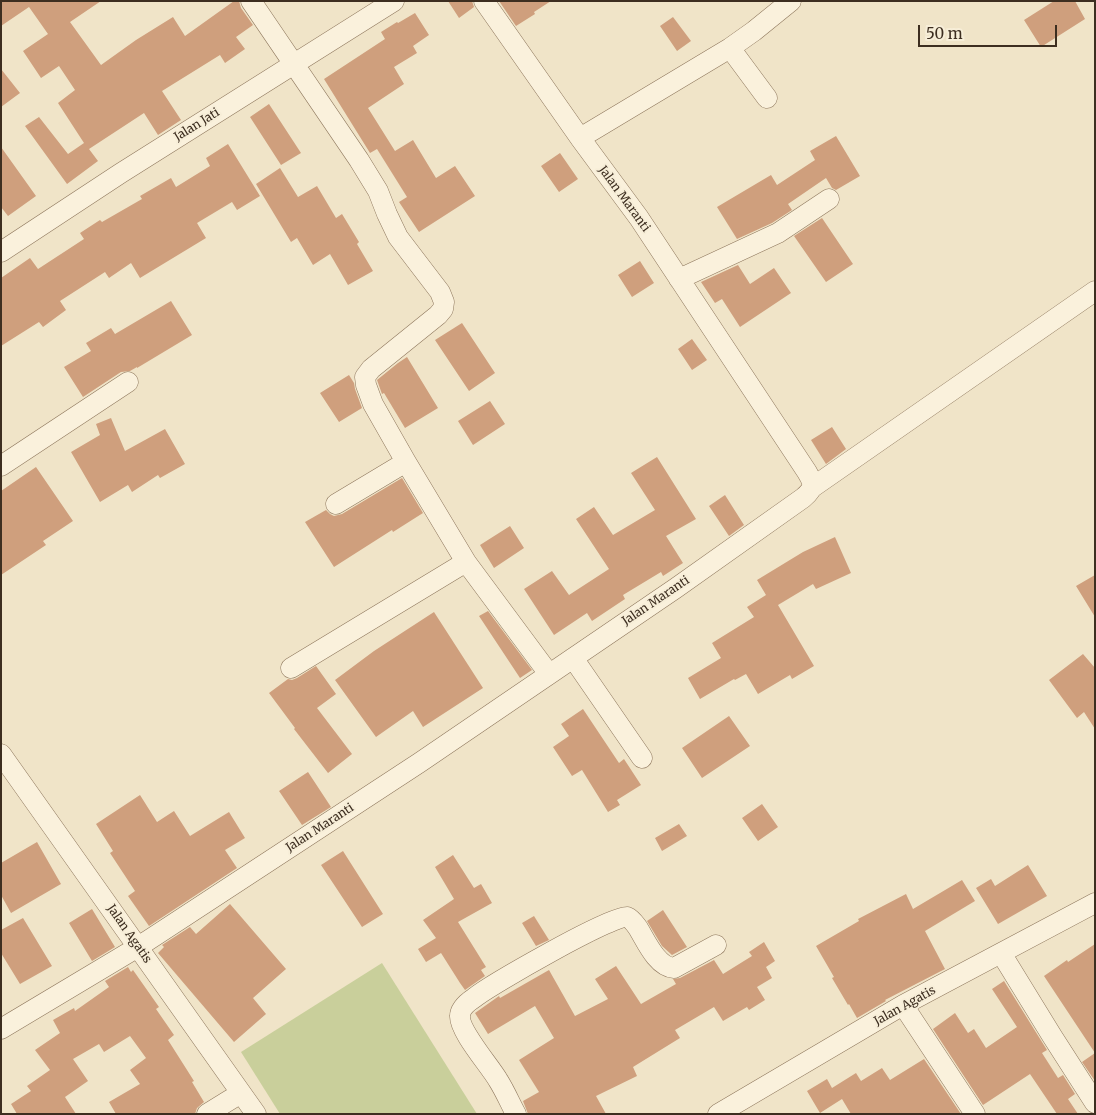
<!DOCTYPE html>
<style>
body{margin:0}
#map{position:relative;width:1096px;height:1115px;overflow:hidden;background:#f0e4c8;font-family:Merriweather,serif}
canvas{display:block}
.frame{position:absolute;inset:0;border:2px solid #3d2e20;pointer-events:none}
.scale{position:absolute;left:918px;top:25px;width:139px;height:22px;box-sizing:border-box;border:2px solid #3d2e20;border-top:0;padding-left:6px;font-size:15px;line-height:18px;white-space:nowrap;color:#3d2e20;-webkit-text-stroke:4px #f7eed8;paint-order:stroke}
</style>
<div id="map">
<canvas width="1096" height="1115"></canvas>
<div class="frame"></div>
<div class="scale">50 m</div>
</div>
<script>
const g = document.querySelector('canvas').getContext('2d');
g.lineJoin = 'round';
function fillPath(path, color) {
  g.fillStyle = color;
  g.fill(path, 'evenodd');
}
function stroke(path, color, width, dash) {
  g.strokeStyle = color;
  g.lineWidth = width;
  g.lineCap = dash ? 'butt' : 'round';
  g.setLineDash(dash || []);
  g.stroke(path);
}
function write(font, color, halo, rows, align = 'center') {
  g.font = font + ' Merriweather,serif';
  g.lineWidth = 4;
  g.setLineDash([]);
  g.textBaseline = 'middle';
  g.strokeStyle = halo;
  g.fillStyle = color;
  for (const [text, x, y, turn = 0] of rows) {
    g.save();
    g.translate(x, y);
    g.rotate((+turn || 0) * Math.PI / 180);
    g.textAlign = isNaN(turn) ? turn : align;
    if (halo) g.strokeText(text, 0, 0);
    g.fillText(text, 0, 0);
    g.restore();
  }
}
fillPath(new Path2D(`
 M382,963L477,1114H280L241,1052Z`), '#c9cf9b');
fillPath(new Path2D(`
 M1,1H101L70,22L101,65L136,40L173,17L185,36L234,1H239L241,8L253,25L236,37L245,49L225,63L220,55L162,91L181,120L158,135L144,113L89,149L98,161L67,184L25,126L39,117L68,154L84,143L58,103L75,90L59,66L41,78L23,51L48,34L29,7L1,26Z
 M448,1H472L474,7L459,18Z
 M499,1H551L534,12L535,14L516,26Z
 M1054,1H1075L1085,19L1041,47L1024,20Z
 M415,13L429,35L413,46L417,53L394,67L404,84L368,108L395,151L413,140L436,178L455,166L475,196L419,232L399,202L407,197L377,149L370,153L324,79L385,39L381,32L397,22L398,23Z
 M673,17L691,41L677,51L660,26Z
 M1,69L20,93L1,107Z
 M269,104L301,153L281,165L250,117Z
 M836,136L860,176L836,190L832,188L826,178L788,204L792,210L772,223L737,239L717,207L771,175L777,185L815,160L810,151Z
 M228,144L260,196L237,210L232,202L197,223L206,238L140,278L131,263L109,278L105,272L60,301L66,310L43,327L39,322L1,346V278L30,258L38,269L84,239L80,233L100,220L102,222L142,199L140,196L171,178L176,187L210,166L206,158Z
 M1,147L36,196L8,216L1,207Z
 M560,153L578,179L559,192L541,166Z
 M280,168L298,197L317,186L336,218L342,214L359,242L357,244L373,271L348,285L330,254L313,265L297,238L291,242L256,184Z
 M822,218L853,264L826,282L794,236Z
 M640,261L654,283L632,297L618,275Z
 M738,265L750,284L774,268L791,293L740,327L722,299L715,303L701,282Z
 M171,301L192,335L137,368V367L130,371L121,372L83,397L64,367L91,351L86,343L111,328L115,334Z
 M462,323L495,373L469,391L435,340Z
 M692,339L707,360L692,370L678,349Z
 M407,357L438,408L405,428L384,393L382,394L377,380L398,363Z
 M349,375L354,383L355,389L362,408L339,422L320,393Z
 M490,401L505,424L473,445L458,421Z
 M111,418L125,451L165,429L185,464L160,478L158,475L132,492L128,485L100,502L71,452L100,435L96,424Z
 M832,427L846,449L826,464L811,440Z
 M657,457L696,519L666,536L683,563L663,576L661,572L623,595L625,599L592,621L587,613L554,635L524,589L552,571L569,595L609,569L576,519L594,507L613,535L655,510L631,473Z
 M36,467L73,521L43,541L46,545L1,575V491Z
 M402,478L423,513L393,532L392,530L334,567L305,522L326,510L330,514L334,516L342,514Z
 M725,495L744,525L729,536L709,506Z
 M510,526L524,548L494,568L480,545Z
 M835,537L851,573L816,589L813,584L778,605L814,666L792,679L790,675L758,694L746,674L735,680L734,679L700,699L688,678L721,658L712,643L754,617L747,607L766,595L757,580L803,552Z
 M1095,575V617L1076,586Z
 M488,611L532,670L520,678L479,616Z
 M434,612L483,688L423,727L413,711L376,737L335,680L374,651Z
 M1083,654L1095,668V729L1084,712L1077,718L1049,680Z
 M316,666L336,694L317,708L352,754L328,773L294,729L295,728L269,693L288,679L292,680L297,678Z
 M583,709L619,763L624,759L641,785L617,800L620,805L608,812L582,770L572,776L553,747L569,736L561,724Z
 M729,716L750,746L702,778L682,748Z
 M308,772L331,807L302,825L279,791Z
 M140,795L157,822L174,811L190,836L229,812L245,838L225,850L237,868L149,926L128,896L135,891L110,853L113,851L96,824Z
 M762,804L778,827L758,841L742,818Z
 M679,824L687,836L662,851L655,838Z
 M37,842L61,884L11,913L1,895V863Z
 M343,851L383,914L362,927L321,865Z
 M453,855L474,888L481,884L492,903L458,922L486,967L481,970L485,976L465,990L460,983L441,953L426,962L418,949L436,938L423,920L454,899L435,867Z
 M1028,865L1047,896L998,924L976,888L991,879L995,886Z
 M962,880L975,901L925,931L945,969L885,1000L886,1001L857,1018L849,1004L848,1005L832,978L834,977L816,946L859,921L858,919L906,894L913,909Z
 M230,904L286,969L253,998L266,1014L234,1042L158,953L164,947L162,945L190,927L196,934Z
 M92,909L115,947L92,961L69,923Z
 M663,910L687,947L672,955L662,946L647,921Z
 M534,916L549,940L536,946L522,923Z
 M23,918L52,966L20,984L1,953V930Z
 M764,942L775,961L766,967L772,978L757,987L765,1000L749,1010L747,1007L723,1021L714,1007L675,1030L680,1038L633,1067L637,1076L596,1096L606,1114H528L523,1101L539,1092L519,1060L554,1038L535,1006L488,1034L475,1013L499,996L500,998L549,970L575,1016L608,999L595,979L616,966L641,1004L676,984L673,979L680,978L714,960L723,974L752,956L749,952Z
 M1095,944V1053L1044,976L1067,960L1068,962Z
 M128,967L131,972L133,970L159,1007L156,1009L174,1035L168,1040L194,1081L192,1082L204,1102L197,1108L195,1114H116L109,1102L140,1084L130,1070L146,1058L130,1036L104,1052L99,1044L73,1059L88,1081L65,1097L76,1114H17L11,1104L31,1091L27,1086L50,1070L35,1050L60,1033L53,1020L74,1008L75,1011L109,987L105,981Z
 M1004,981L1047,1050L1042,1053L1058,1078L1063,1075L1075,1094L1068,1099L1078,1114H1057L1030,1074L983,1105L933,1029L955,1013L968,1033L974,1029L986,1048L1017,1027L992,989Z
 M1095,1053V1081L1082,1062Z
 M924,1059L961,1114H851L842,1099L820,1113L807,1091L827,1079L832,1088L856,1073L861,1081L882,1068L890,1080Z`), '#cf9f7d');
const minor = new Path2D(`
 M251,1L359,160L378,191L387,214L398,237L440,292L444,302L443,309L438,315L371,369L365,377L366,385L373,404L406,462L466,562L549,674
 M730,48L767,98
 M580,138L730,48L754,31L791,1
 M1,252L121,173L394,1
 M679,279L778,233L829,199
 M1,466L128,382
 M813,487L1095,291
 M336,504L406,462
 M573,658L642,758
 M291,668L466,562
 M1,754L256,1114
 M1001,953L1052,1036L1095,1103
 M903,1005L975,1114
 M1,1029L138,947L419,763L676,588L803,498C815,488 814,484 807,472L639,218L580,138L484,1
 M207,1114L241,1093
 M516,1114C510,1103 505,1091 498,1080C490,1066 459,1031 460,1016C460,1008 468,1002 474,998C490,985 614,914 627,917C632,919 635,924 638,928C646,941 657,967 674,968L716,945
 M718,1114L903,1005L1095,903`);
stroke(minor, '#8d765c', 21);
stroke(minor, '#faf1dc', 20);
write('12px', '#3d2e20', '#f7eed8', [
 ["Jalan Jati",197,125,-32],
 ["Jalan Maranti",624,199,54],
 ["Jalan Maranti",656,601,-34],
 ["Jalan Maranti",320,828,-33],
 ["Jalan Agatis",129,934,55],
 ["Jalan Agatis",905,1006,-29]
]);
</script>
